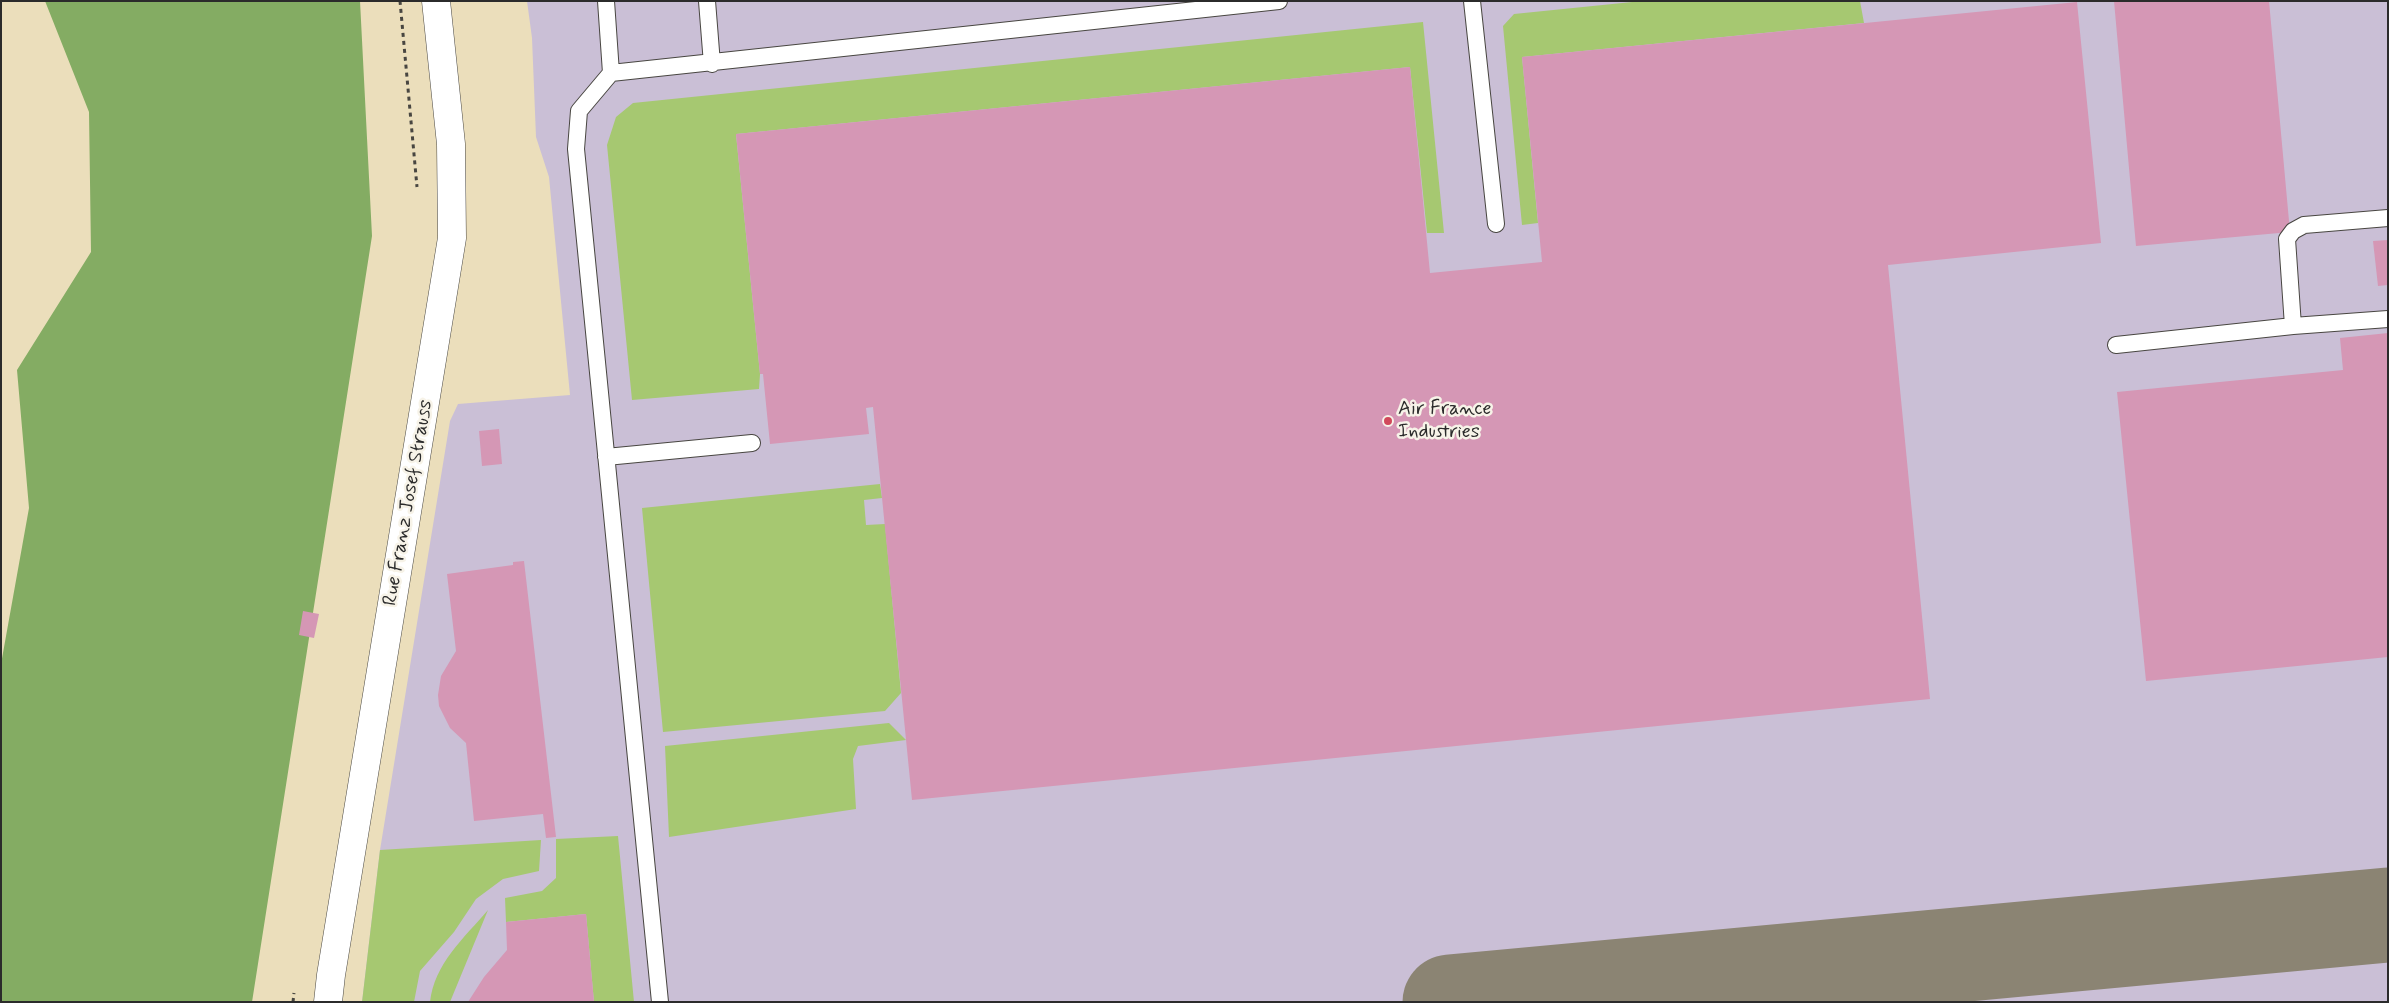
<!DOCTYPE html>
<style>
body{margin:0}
#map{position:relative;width:2389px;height:1003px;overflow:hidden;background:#ebdebb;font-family:Mynerve,sans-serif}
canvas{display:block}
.frame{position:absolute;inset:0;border:2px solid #2b2b2b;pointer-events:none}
</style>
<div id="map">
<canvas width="2389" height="1003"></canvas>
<div class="frame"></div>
</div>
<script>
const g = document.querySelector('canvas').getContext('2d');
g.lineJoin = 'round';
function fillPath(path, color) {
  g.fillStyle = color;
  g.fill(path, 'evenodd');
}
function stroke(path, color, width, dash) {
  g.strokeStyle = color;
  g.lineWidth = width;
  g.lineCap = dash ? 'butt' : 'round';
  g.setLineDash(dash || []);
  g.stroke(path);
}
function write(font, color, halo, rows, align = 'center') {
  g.font = font + ' Mynerve,sans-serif';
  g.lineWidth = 5;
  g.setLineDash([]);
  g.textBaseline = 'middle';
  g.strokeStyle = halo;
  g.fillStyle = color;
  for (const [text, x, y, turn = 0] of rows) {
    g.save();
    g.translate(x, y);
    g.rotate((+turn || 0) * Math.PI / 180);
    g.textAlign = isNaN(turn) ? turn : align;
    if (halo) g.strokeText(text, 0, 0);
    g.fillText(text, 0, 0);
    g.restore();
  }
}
fillPath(new Path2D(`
 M527,1H2388V1002H362L380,850L450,421L458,404L570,395L549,177L536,137L532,38Z`), '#cabfd6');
fillPath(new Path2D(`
 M1642,1H1860L1864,23L1522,57L1538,223L1522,225L1503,26L1514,14Z
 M1423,22L1444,233H1427L1410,67L736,134L760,374L759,389L632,400L607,145L616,117L633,103Z
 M880,484L882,498L864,500L866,525L885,524L901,693L885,711L663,732L642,508Z
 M889,723L906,740L858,746L853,759L856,809L669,837L665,746Z
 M618,836L634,1002H594L586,914L506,922L505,898L542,891L556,878V839Z
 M541,840L539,871L503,879L476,899L454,932L420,971L414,1002H362L380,850Z
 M488,910L450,1002H430C434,964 464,938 488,910Z`), '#a6c871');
fillPath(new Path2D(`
 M45,1H360L372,236L252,1002H1V664L29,508L17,370L91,252L89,112Z`), '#84ac63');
stroke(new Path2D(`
 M1450,1002L2388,915`), '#8b8473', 95);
fillPath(new Path2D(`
 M2114,1H2269L2290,232L2136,246Z
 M2077,2L2101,243L1888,265L1930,699L912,800L873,407L866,408L869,434L770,444L763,374H760L736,134L1410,67L1430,273L1542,262L1522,57Z
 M2388,240V285L2378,286L2373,241Z
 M2388,333V657L2146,681L2117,392L2343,370L2340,338Z
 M499,429L502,464L482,466L479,431Z
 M524,561L556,837L546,838L543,814L474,821L466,743L450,728L439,706L438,695L441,676L456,651L447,574L513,565V562Z
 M303,611L319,614L314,638L299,635Z
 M586,914L594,1002H468L484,977L507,950L506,922Z`), '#d597b5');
const lane = new Path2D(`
 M606,1L611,73
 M707,1L712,64
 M1472,1L1496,224
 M2293,326L2287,239L2293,231L2304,225L2388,218
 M2116,345L2293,326L2388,319
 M606,457L752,443
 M660,1002L576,149L579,111L611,73L1279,1`);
const secondary = new Path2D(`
 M328,1002L331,975L452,238L451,144L436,1`);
stroke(lane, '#484641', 18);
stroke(secondary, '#484641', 29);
stroke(new Path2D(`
 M400,1L417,187
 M293,1002L294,993`), '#484641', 3, [4, 4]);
stroke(lane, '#fff', 16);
stroke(secondary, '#fff', 28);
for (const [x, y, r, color] of [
 [1388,421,5,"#d1495b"]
]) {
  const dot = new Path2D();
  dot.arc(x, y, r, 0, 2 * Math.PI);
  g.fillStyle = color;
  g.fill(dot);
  stroke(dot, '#f7f3e8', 2);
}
write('20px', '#2b2b2b', '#f7f3e8', [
 ["Air France",1398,410],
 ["Industries",1398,433]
], 'left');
write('20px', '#2b2b2b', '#f7f3e8', [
 ["Rue Franz Josef Strauss",409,503,-80]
]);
</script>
